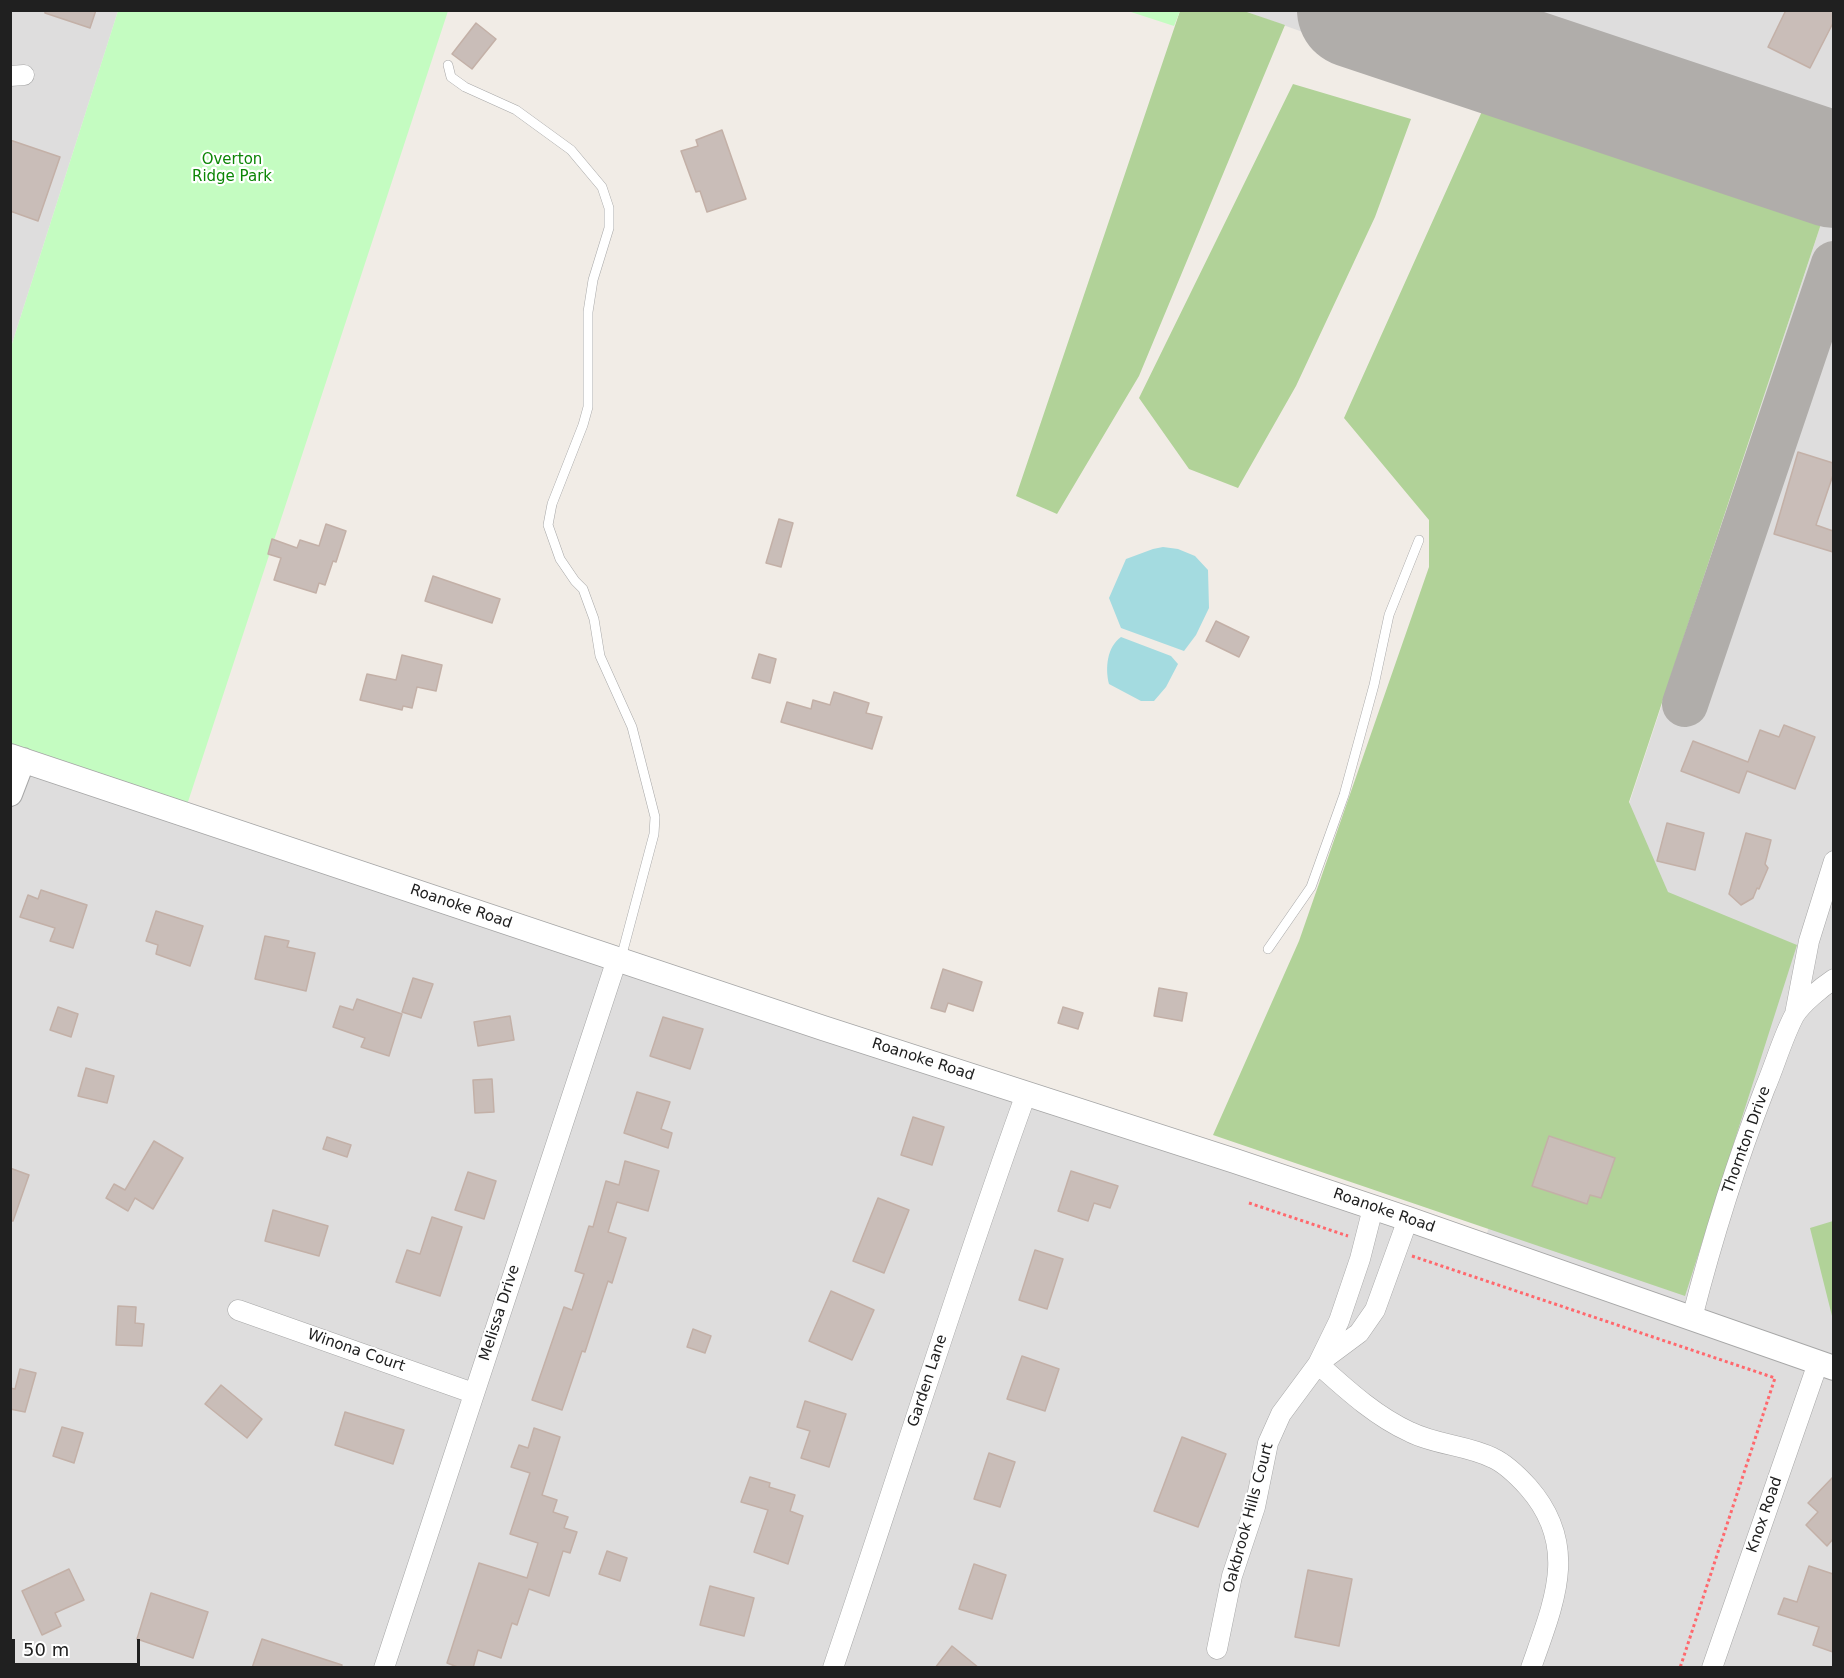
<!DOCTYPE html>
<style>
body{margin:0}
#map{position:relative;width:1844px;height:1678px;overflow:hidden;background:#f1ece6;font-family:"DejaVu Sans",sans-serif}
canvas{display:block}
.frame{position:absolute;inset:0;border:12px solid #202020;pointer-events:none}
.scale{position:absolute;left:12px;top:1639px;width:128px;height:27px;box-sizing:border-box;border:3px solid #202020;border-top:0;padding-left:8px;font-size:18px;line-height:21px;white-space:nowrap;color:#202020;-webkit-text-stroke:4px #fff;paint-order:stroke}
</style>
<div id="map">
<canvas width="1844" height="1678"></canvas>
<div class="frame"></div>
<div class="scale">50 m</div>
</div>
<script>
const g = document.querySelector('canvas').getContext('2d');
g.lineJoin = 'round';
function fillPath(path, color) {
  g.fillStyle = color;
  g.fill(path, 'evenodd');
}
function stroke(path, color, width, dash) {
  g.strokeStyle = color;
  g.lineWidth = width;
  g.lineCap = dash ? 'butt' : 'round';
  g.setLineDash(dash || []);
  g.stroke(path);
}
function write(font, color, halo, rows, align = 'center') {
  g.font = font + ' "DejaVu Sans",sans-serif';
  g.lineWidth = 4.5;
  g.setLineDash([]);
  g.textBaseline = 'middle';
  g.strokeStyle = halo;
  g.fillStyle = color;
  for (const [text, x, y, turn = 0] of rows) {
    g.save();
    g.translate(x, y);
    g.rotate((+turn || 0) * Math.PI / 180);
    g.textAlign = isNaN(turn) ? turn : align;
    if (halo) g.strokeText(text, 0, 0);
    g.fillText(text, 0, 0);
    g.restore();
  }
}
fillPath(new Path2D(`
 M11,11H118L11,347Z
 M1244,11H1833V1667H11L10,756L1483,1245L1823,218Z`), '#dedddd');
fillPath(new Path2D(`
 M1180,11H1244L1285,25L1139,376L1057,514L1016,496Z
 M1293,84L1411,119L1375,217L1296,386L1238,488L1189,469L1139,398Z
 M1488,98L1823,218L1629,802L1668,892L1797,945L1685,1296L1213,1135L1299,941L1429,567V520L1344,418Z
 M1833,1221H1834L1833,1320L1810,1228Z`), '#b1d298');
fillPath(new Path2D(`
 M118,11H448L184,814L11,757V347Z
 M1128,11H1180L1174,26Z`), '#c4fcc1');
fillPath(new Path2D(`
 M1163,547L1178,549L1195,556L1208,570L1209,608L1196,635L1184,651L1121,628L1109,598L1126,559L1153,549Z
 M1121,637L1171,656L1178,664L1166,687L1154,701H1141L1109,684C1105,668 1107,647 1121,637Z`), '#a4dbe0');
stroke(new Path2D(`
 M1685,704L1834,264`), '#b0adaa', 46);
stroke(new Path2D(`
 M1355,10L1834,170`), '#b0adaa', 116);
const building = new Path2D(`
 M45,10H96L90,28L45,13Z
 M1786,10H1833V23L1810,68L1768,47Z
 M476,23L496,39L472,69L452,54Z
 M722,130L746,199L707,212L700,191L696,192L681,151L698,146L696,140Z
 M10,140L60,157L38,221L10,211Z
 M1798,452L1833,463V475L1816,525L1833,531V552L1774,534Z
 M779,519L793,523L781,567L766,563Z
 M326,524L346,531L336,562L333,561L325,585L319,583L316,593L274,580L281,558L268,554L272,539L297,548L300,540L319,546Z
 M433,576L500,599L492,623L425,601Z
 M1216,621L1249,637L1239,657L1206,641Z
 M759,654L776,659L770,683L752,678Z
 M402,655L442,665L436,691L417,687L412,708L403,706L402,710L360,700L367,674L396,680Z
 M834,692L869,703L866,713L882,717L872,749L781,722L787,702L811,709L813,700L830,705Z
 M1784,725L1815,737L1795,789L1747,771L1739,793L1681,771L1693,741L1748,762L1760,730L1779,737Z
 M1667,823L1704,833L1695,870L1657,861Z
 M1746,833L1771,840L1765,864L1768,868L1759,889L1757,888L1753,898L1741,905L1729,894Z
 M41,890L87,905L73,948L50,941L55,928L20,917L28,895L38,899Z
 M156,911L203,926L190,966L156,954L158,945L146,941Z
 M265,936L289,941L287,947L315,953L306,991L255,979Z
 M943,969L982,982L973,1011L948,1003L945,1012L931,1008Z
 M413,978L433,984L421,1018L402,1012Z
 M1159,988L1187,993L1182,1021L1154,1016Z
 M357,999L402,1014L389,1056L361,1047L365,1038L333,1027L340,1006L353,1010Z
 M58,1007L78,1014L71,1037L50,1030Z
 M1063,1007L1083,1013L1078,1029L1058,1023Z
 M510,1016L514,1040L478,1046L474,1022Z
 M663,1017L703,1029L690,1069L650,1056Z
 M86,1068L114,1076L107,1103L78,1096Z
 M492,1079L494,1112L475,1113L473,1080Z
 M637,1092L670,1102L661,1129L672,1133L668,1148L624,1133Z
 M913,1117L944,1127L932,1165L901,1155Z
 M1549,1136L1615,1158L1601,1198L1590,1195L1587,1204L1532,1186Z
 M327,1137L351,1145L347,1157L323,1149Z
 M154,1141L183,1158L153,1209L135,1198L128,1211L106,1198L114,1184L125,1190Z
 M625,1161L659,1171L648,1211L617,1202L608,1232L626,1238L612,1283L608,1281L585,1352L582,1351L562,1410L532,1400L564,1307L572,1310L584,1274L575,1271L589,1226L593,1227L606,1181L619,1185Z
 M10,1168L29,1175L13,1221H10Z
 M1071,1171L1118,1186L1110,1208L1094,1203L1088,1221L1058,1211Z
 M468,1172L496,1181L484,1219L455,1210Z
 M878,1198L909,1210L884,1273L853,1261Z
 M273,1210L328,1226L319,1256L265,1241Z
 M432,1217L462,1227L440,1296L396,1282L407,1250L420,1254Z
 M1035,1250L1063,1259L1047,1309L1019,1300Z
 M831,1291L874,1310L852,1360L809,1341Z
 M118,1306L136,1307L135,1323L144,1324L142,1346L116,1345Z
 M693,1329L711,1336L705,1353L687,1347Z
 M1022,1356L1059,1369L1045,1411L1007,1399Z
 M20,1369L36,1373L25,1412L10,1409V1388L15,1389Z
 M221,1385L262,1419L247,1438L205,1404Z
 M805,1401L846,1414L829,1467L801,1458L810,1431L797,1427Z
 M345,1412L404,1430L393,1464L335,1445Z
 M62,1427L83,1433L74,1463L53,1456Z
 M534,1428L560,1437L542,1495L557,1500L553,1512L568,1517L564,1528L577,1532L570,1553L563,1551L549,1596L529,1589L517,1625L512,1623L501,1658L478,1650L473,1668H460L447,1663L479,1563L527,1578L538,1543L510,1534L530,1473L511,1467L519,1445L528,1448Z
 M1182,1437L1226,1454L1198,1527L1154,1511Z
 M989,1453L1015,1462L1000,1507L974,1499Z
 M750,1477L770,1483L769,1487L795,1495L790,1511L803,1516L788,1564L754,1552L768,1510L741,1502Z
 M1833,1477V1539L1827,1546L1806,1525L1818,1512L1808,1503Z
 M607,1551L627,1558L620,1581L599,1574Z
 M974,1564L1006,1575L992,1619L959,1609Z
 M1809,1566L1833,1574V1652L1813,1645L1819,1627L1778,1614L1784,1598L1797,1602Z
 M69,1569L84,1600L55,1613L61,1626L42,1635L22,1591Z
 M1308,1570L1352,1579L1339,1646L1295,1637Z
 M710,1586L754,1598L744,1636L700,1625Z
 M151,1593L208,1612L193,1658L137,1639Z
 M262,1639L342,1665L341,1668H252Z
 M952,1646L979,1668H935Z`);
fillPath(building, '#c9bdb8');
stroke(building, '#c3b0a7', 1.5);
const service = new Path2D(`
 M448,65L451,77L465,87L516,110L571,150L602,187L609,208V228L593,280L588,312V407L583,425L552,504L548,525L560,559L575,581L583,589L594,619L600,656L632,727L655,817L654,834L621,958
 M1268,949L1311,887L1344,795L1374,685L1389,615L1419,540`);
const minor = new Path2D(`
 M10,76L24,75
 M1795,1014L1809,941L1834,861
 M238,1310L473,1393
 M1692,1318C1712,1240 1736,1163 1765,1088C1775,1065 1782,1039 1794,1016C1801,1004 1822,987 1834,979
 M1320,1362L1359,1333L1375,1310L1408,1219
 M1318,1364C1346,1389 1375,1416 1410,1432C1436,1445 1467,1445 1493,1458C1506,1464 1518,1476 1528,1487C1580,1546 1554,1602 1531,1668
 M1217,1649L1232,1576L1255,1507L1268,1443L1281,1414L1318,1364L1339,1321L1360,1259L1373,1208
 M384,1668L617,959
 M833,1668C898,1477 957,1284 1026,1094
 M1712,1668L1818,1363`);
const tertiary = new Path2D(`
 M10,756L823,1028L1235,1161L1408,1219L1834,1368
 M10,794L23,760`);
stroke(service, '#a7a7a7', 10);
stroke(minor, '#a7a7a7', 21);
stroke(tertiary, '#a7a7a7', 26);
stroke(new Path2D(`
 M1249,1203L1348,1236
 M1412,1256L1775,1378L1680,1668`), '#ff686d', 3, [3, 3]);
stroke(service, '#fff', 9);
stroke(minor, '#fff', 20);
stroke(tertiary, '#fff', 24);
write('15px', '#0c8606', '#fff', [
 ["Overton",232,160],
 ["Ridge Park",232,177]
]);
write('15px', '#202020', '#fff', [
 ["Roanoke Road",461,907,19],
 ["Roanoke Road",923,1060,18],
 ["Thornton Drive",1747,1140,-70],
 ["Roanoke Road",1384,1211,19],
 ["Melissa Drive",500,1313,-72],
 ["Winona Court",356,1351,19],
 ["Garden Lane",928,1381,-72],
 ["Knox Road",1765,1515,-71],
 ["Oakbrook Hills Court",1249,1518,-75]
]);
</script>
